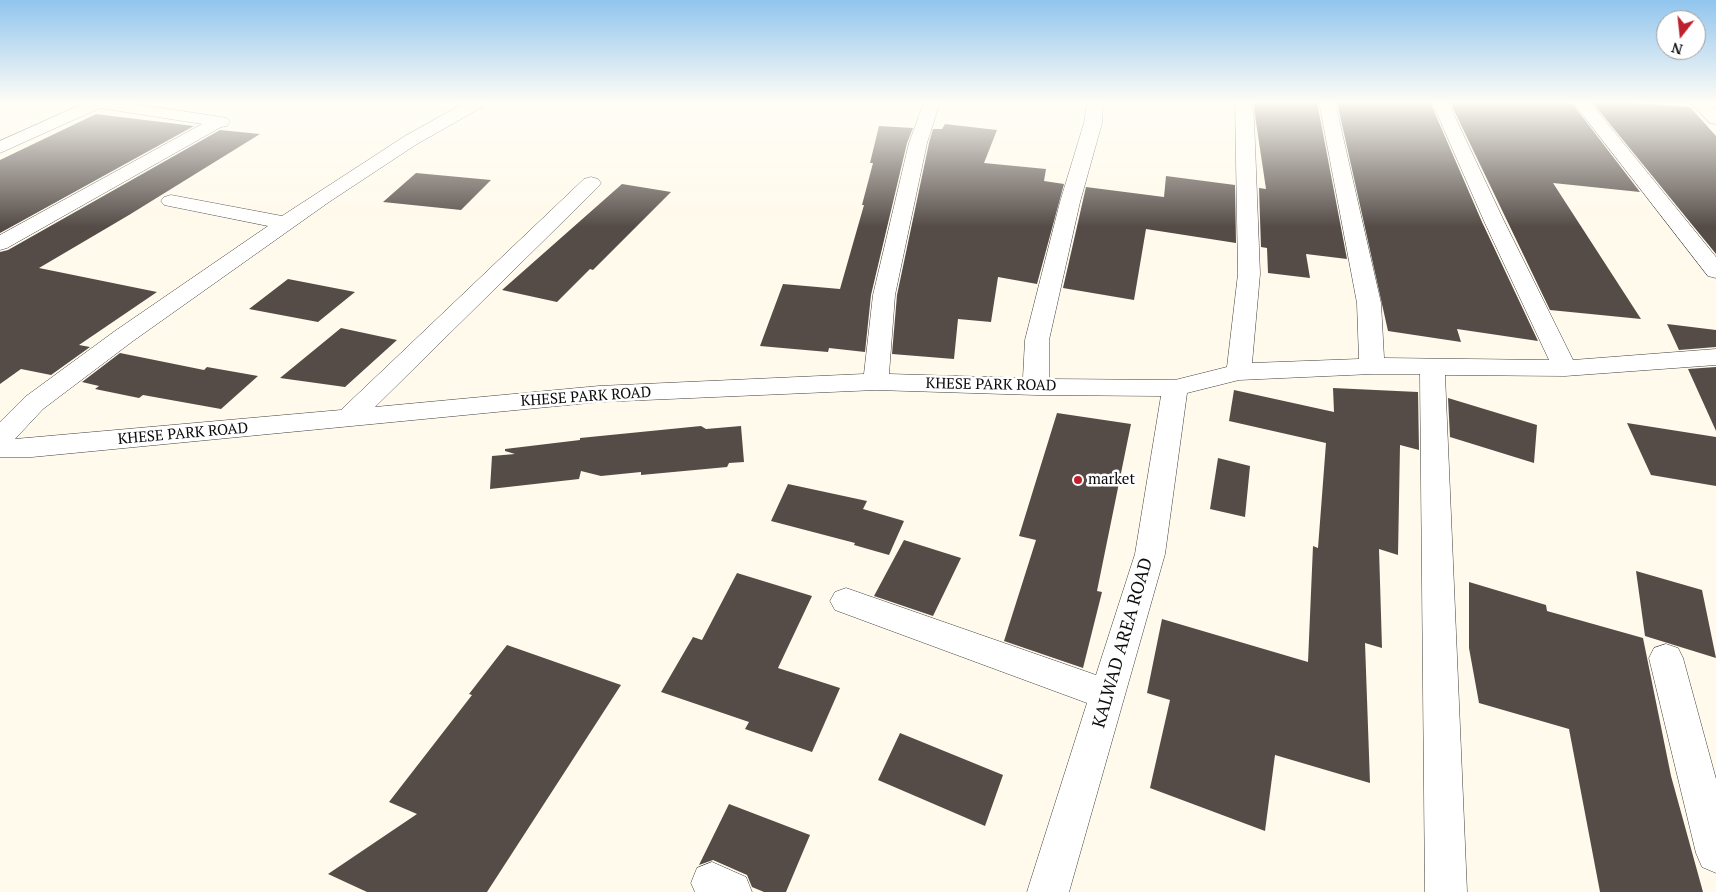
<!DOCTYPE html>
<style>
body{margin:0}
#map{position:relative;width:1716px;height:892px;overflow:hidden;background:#fffaeb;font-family:"PT Serif",serif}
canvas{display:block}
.north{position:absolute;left:1656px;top:10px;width:50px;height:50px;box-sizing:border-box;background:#fff;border:1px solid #9e9e9e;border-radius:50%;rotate:196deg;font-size:14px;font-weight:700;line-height:20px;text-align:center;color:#0c0c0c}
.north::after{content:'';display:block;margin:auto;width:18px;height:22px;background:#bf202e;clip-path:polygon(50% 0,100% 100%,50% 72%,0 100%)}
</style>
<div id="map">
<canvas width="1716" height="892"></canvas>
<div class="north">N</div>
</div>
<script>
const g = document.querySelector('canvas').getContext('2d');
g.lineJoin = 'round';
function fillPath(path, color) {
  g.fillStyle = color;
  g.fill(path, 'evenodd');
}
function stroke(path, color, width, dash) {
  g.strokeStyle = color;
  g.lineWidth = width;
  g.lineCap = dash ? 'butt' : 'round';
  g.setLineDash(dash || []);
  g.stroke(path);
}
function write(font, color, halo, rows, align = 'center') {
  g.font = font + ' "PT Serif",serif';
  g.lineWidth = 5;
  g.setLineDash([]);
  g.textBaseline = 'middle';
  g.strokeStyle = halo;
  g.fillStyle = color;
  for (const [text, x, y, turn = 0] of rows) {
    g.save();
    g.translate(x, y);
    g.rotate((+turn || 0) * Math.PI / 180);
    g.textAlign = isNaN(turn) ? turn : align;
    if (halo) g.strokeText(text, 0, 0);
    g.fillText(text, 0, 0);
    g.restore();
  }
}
fillPath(new Path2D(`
 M1253,102H1317L1347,259L1306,254L1310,278L1268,273L1267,248L1261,247L1259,188L1266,189Z
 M1337,102H1430L1482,222L1538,341L1457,329L1461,342L1388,331Z
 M1450,102H1571L1640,192L1553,183L1641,319L1550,310Z
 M1592,102H1621L1690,107L1716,136V254Z
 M96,114L194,126L0,233V160Z
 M945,124L997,130L984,163L1046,169L1044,181L1064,184L1037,284L998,277L991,322L958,319L954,359L892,354L897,295L929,143L933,129H942Z
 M879,126L913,128L907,143L871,295L865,352L829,348L828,352L760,346L783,284L840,289L864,205H862L873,163H870Z
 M220,130L260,134L129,215L39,268L157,292L79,345L90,347L51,375L21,369L0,384V252L8,250Z
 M416,173L491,180L461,210L383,202Z
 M1166,176L1235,185L1236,243L1146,229L1134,300L1063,288L1086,187L1164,197Z
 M622,184L671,192L593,270L590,269L557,302L502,290Z
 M288,279L355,292L318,322L249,309Z
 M1667,324L1716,330V347L1679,350Z
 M341,328L397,340L345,387L280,378Z
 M120,353L204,370L207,367L258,376L221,409L143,395L139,398L95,389L99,386L82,382Z
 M1716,367V431L1688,369Z
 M1333,388L1418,392L1419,450L1400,445L1398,555L1379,549L1382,648L1365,643L1370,783L1275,755L1265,831L1150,788L1170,700L1147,693L1162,619L1308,662L1313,546L1318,548L1326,443L1229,421L1234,390L1334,412Z
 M1448,398L1537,425L1534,463L1450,437Z
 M1057,413L1131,424L1097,591L1102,592L1083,668L1004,641L1036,540L1019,536Z
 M1627,423L1716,437V486L1651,475Z
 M701,426L706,429L741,426L744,462L729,463L727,467L641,475V472L601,476L581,471L579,479L490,489L492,456L515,454L505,451V449L580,440V438Z
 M1218,458L1250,466L1245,517L1210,509Z
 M788,484L867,501L863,509L904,521L889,555L854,545L855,543L771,521Z
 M904,540L961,558L933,616L874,596Z
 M1636,571L1702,590L1716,658L1645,636Z
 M737,573L812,596L778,668L840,688L812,752L745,729L749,722L661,692L693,637L702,640Z
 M1469,582L1546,605L1547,611L1643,638L1671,776L1703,892H1600L1569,729L1479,703L1469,648Z
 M507,645L621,685L487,892H367L328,874L417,814L389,802L472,695L469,694Z
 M900,733L1003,775L985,826L878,780Z
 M729,804L810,835L786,892H764L752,887L747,875L713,860L699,865Z`), '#554c48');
const minor = new Path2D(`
 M87,102H122L221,117L227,118L230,122L227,126L221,127L7,248L0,250V235L202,124L100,108L0,153V141Z
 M466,102H486L484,106L417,144L329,202L133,341L43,409L15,439L341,410L584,179L591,177L598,179L601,183L598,187L375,407L599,386L864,374L873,295L909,143L924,102H940L927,143L895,295L889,374L1023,378L1025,340L1060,202L1084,123L1087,102H1103L1102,123L1080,202L1049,340V379L1175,380L1227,367L1238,274L1235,102H1251L1254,119L1260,274L1252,363L1359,359L1357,303L1319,102H1335L1381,303L1384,358L1549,360L1484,221L1432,102H1448L1504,221L1573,360L1716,349V365L1565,376L1445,375L1467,892H1425L1420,374H1372L1239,380L1187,393L1165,554L1069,892H1027L1087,703L835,610L830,601L835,592L846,588L1096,675L1135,554L1161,396L1036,395L876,390L599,402L32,457H0V422L25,397L115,331L268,226L164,205L161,201L164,197L171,195L282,216L405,136Z
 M1573,102H1590L1716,257V278L1708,276Z
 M1690,102H1707L1716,110V124L1710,123Z
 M1666,644L1678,648L1683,658L1716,779V873L1702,867L1696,853L1649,658L1654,648Z
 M712,862L746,877L752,892H695L691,883L697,868Z`);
stroke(minor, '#3f3f3f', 1);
fillPath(minor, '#fff');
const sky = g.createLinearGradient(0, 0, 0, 227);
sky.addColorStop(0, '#91c5ee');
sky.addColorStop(0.45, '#fffdf6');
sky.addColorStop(1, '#fffdf600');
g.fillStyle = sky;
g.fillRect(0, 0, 1716, 227);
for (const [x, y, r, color] of [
 [1078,480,5,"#bf202e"]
]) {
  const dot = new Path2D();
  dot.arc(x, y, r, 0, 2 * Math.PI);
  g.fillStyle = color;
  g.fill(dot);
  stroke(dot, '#fff', 2);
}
write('15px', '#0c0c0c', '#fff', [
 ["KHESE PARK ROAD",991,385,1],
 ["KHESE PARK ROAD",586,397,-4],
 ["KHESE PARK ROAD",183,434,-5]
]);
write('15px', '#0c0c0c', '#fff', [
 ["market",1088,480]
], 'left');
write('18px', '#0c0c0c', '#fff', [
 ["KALWAD AREA ROAD",1123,643,-74]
]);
</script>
